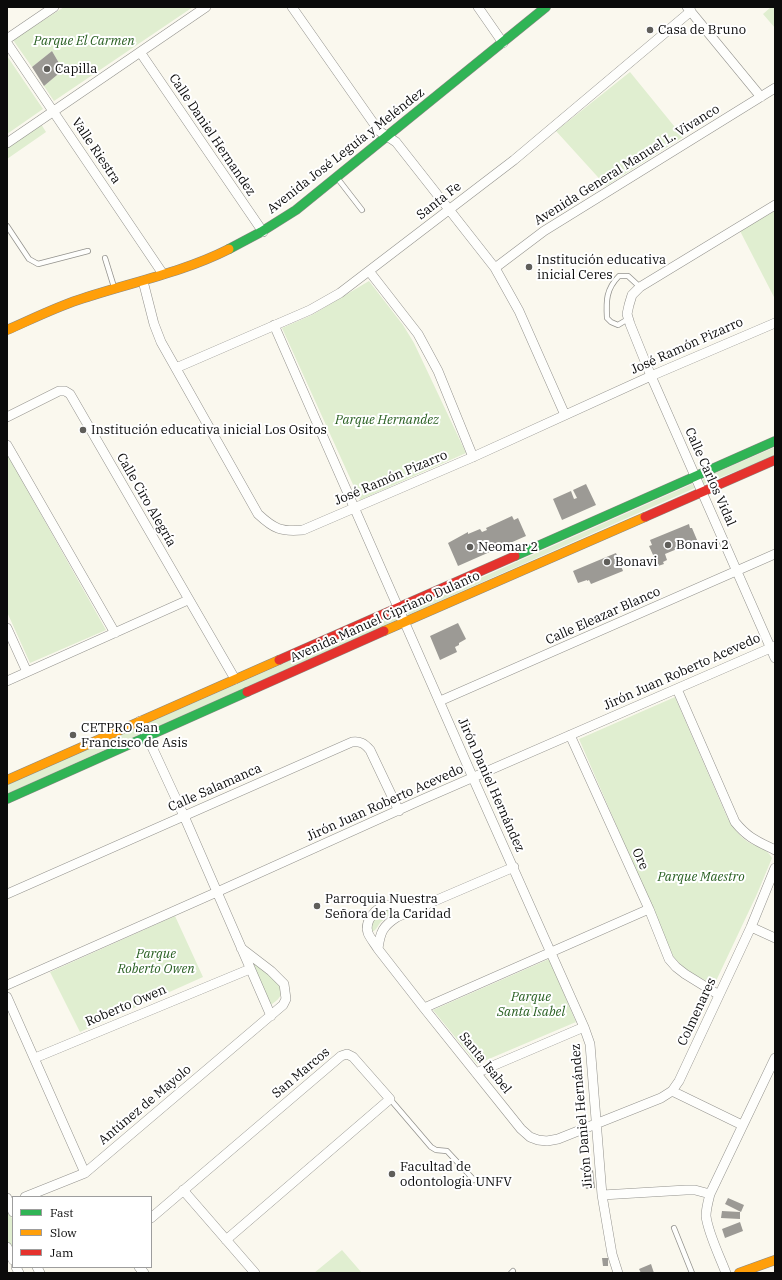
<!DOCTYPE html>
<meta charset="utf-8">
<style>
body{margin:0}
#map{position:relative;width:782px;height:1280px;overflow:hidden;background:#faf8ee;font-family:"IBM Plex Serif",serif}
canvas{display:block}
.frame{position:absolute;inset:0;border:8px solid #0b0b0b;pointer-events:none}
.legend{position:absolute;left:12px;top:1196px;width:140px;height:72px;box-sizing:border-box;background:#fff;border:1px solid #9d9d9d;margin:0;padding:5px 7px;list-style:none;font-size:12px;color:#0b0b0b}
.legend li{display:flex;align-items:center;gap:8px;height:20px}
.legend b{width:20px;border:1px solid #9d9d9d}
</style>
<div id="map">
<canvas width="782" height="1280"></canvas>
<div class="frame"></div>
<ul class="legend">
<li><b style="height:5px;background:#30b455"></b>Fast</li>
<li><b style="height:5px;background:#ff9f0a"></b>Slow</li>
<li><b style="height:5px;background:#e5322d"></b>Jam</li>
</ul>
</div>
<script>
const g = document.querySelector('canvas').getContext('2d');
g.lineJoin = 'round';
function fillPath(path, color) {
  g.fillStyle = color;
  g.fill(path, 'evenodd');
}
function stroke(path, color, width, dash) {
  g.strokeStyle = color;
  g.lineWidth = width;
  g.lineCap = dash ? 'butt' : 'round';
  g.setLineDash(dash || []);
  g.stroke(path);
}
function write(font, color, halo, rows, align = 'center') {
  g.font = font + ' "IBM Plex Serif",serif';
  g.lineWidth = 4;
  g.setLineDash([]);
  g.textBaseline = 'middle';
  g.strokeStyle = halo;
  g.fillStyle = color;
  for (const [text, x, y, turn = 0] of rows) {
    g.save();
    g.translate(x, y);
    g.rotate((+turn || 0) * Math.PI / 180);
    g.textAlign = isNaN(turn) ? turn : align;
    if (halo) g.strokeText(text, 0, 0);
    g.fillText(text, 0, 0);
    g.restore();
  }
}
fillPath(new Path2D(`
 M64,7H193L54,101L44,86L63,70L52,51L32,67L13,40Z
 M771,7H775V28L763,14Z
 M7,56L43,109L7,134Z
 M630,72L683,137L606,186L556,131Z
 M41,124L46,132L7,159V148Z
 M775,211V299L740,231Z
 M369,281L403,325L414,343L466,453L360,500L282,328L312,315Z
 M775,447V456L704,484L702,481L704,478Z
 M7,454L106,630L30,663L7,612Z
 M692,484L695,488L408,615L406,611Z
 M397,614L399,619L152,730C149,727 148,726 150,722Z
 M675,697L727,817C733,827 739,836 748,842C757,847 767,848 772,858L757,894L716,981L711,983C696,976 683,969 673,956L579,739Z
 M136,727L139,730L140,734L7,794V785Z
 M388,909L393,913C390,917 384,919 380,923C377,927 376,931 371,932L370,924L377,913Z
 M175,916L203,977L80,1032L50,972Z
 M549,959L576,1022L477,1064L433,1010Z
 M252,961C268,974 299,989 269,1006Z
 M7,1207L13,1221V1256L7,1242Z
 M342,1250L362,1273H314Z`), '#e0eed0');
fillPath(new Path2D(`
 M52,51L63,70L44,86L32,67Z
 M586,484L596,505L562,520L553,499L571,491L574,499L577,498L573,490Z
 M512,516L514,520L518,518L526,536L458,566L448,543L468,532V534L480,529L482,532L487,530L486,528Z
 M689,524L690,528H692L700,547L696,549L695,547L691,549L689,544L665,554L667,560L663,562L664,564L658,566L649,546L652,545L650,540Z
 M616,553L623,571L591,584L589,580L587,581V580L578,583L573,571Z
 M458,623L466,639L459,643V645L455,647L457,652L440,660L430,636Z
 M583,1170H593L595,1188L586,1189Z
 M728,1198L744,1205L741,1212L725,1204Z
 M722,1211L740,1212V1219L721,1218Z
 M740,1222L743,1231L725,1238L722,1229Z
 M602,1258H608V1266H603Z
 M651,1264L654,1273H641L639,1269Z`), '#9c9a95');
const lane = new Path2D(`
 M338,179L362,210
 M7,226L29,259L38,264L88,251
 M105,258L114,287
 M628,319L618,325L611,322L607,318C606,301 606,289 619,276H628L640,287
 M390,1099L431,1147L436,1150L447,1151L474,1180
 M674,1228L692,1273
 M511,1273L513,1271`);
const street = new Path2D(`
 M292,7L379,131L396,142L495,268L519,311L565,415
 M478,7L503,43
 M687,7L761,97
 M7,39L54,7
 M7,43L163,274
 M140,52L263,232
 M7,143L206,7
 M775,205L640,287L632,295L629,305L627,314L630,324L651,376L775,658
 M495,268L544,231L775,88
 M369,271L418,334L438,371L473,457
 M143,281L154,324L161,342L258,514C274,529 281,532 303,530L473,457L651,376L775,323
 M274,325L473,778L584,1027L590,1044L602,1195L612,1254L618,1273
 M176,368L310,310L340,293L514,160L691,11
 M7,417L59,391H65L70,394L235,679
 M7,445L115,633
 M7,628L27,672
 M7,681L188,600
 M677,689L735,822C748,838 757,841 775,850
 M440,701L775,554
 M140,721L184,816L271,1016
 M570,735L649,909L669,959L676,967L685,974L719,995
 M514,867L397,917C383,926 380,932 378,949L424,1008L521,1129L530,1137L538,1140L547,1141L558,1139L661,1098L672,1091L679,1081L751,927L775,868
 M7,894L352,742C360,741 364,743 370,750L399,811
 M751,927L775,938
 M378,949C375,944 370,938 368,933C364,921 376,907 388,905C396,904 405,908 413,910
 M7,985L217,892L421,800L775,646
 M7,997L85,1173
 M424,1008L649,909
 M35,1058L250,969
 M476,1073L584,1027
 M672,1091L742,1125
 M183,1190L255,1273
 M602,1195L686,1190H695L710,1194
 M25,1197L85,1173L283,1005L286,999L284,984L271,971L241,948
 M7,1198L13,1212
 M151,1218L341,1056L347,1054L353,1057L390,1099L226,1240
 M7,1247L13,1260
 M16,1267L19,1273
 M37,1267L40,1273
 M139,1267L144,1273
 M726,1273C720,1257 708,1233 706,1216C706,1209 708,1202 710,1194L775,1058`);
const fast = new Path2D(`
 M229,249L261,232L296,210L546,7
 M515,556L775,441
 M7,799L247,692`);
const slow = new Path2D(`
 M7,330C30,320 54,308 78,300C128,283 182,273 229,249
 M384,631L645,517
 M7,780L279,660
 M739,1273L775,1260`);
const jam = new Path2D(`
 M645,517L775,460
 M279,660L515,556
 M247,692L384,631`);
stroke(lane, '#93928d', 6);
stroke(street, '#93928d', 10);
stroke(fast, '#898884', 10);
stroke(slow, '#898884', 10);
stroke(jam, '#898884', 10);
stroke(lane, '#fefefc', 4.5);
stroke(street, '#fefefc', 9);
stroke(fast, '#30b455', 9);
stroke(slow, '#ff9f0a', 9);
stroke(jam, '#e5322d', 9);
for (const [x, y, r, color] of [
 [650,30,4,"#5f5e5a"],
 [47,69,4,"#5f5e5a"],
 [529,267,4,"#5f5e5a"],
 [83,430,4,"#5f5e5a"],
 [668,545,4,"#5f5e5a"],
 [470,547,4,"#5f5e5a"],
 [607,562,4,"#5f5e5a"],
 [73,735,4,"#5f5e5a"],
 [317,906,4,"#5f5e5a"],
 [392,1174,4,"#5f5e5a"]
]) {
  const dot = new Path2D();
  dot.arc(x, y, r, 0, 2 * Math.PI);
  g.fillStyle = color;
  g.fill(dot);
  stroke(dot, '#fff', 1.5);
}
write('13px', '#0b0b0b', '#fff', [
 ["Casa de Bruno",658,30],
 ["Capilla",55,69],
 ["Institución educativa",537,260],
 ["inicial Ceres",537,275],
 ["Institución educativa inicial Los Ositos",91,430],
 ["Bonavi 2",676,545],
 ["Neomar 2",478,547],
 ["Bonavi",615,562],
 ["CETPRO San",81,728],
 ["Francisco de Asis",81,743],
 ["Parroquia Nuestra",325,899],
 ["Señora de la Caridad",325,914],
 ["Facultad de",400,1167],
 ["odontologia UNFV",400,1182]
], 'left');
write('italic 13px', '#275e20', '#fff', [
 ["Parque El Carmen",84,41],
 ["Parque Hernandez",387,420],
 ["Parque Maestro",701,877],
 ["Parque",156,954],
 ["Roberto Owen",156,969],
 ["Parque",531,997],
 ["Santa Isabel",531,1012]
]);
write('13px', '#0b0b0b', '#fff', [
 ["Calle Daniel Hernandez",212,135,56],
 ["Valle Riestra",96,151,56],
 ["Avenida José Leguía y Meléndez",346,151,-38],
 ["Avenida General Manuel L. Vivanco",627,165,-32],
 ["Santa Fe",439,201,-38],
 ["José Ramón Pizarro",687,346,-24],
 ["Calle Carlos Vidal",710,477,66],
 ["José Ramón Pizarro",391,478,-23],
 ["Calle Ciro Alegría",146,500,60],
 ["Calle Eleazar Blanco",603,616,-24],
 ["Avenida Manuel Cipriano Dulanto",385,617,-24],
 ["Jirón Juan Roberto Acevedo",682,672,-24],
 ["Jirón Daniel Hernández",491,785,66],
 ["Calle Salamanca",215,788,-24],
 ["Jirón Juan Roberto Acevedo",385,803,-24],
 ["Ore",640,859,66],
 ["Roberto Owen",126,1006,-23],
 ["Colmenares",697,1012,-65],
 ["Santa Isabel",485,1063,51],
 ["San Marcos",301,1073,-40],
 ["Antúnez de Mayolo",145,1105,-40],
 ["Jirón Daniel Hernández",582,1116,-95]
]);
</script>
